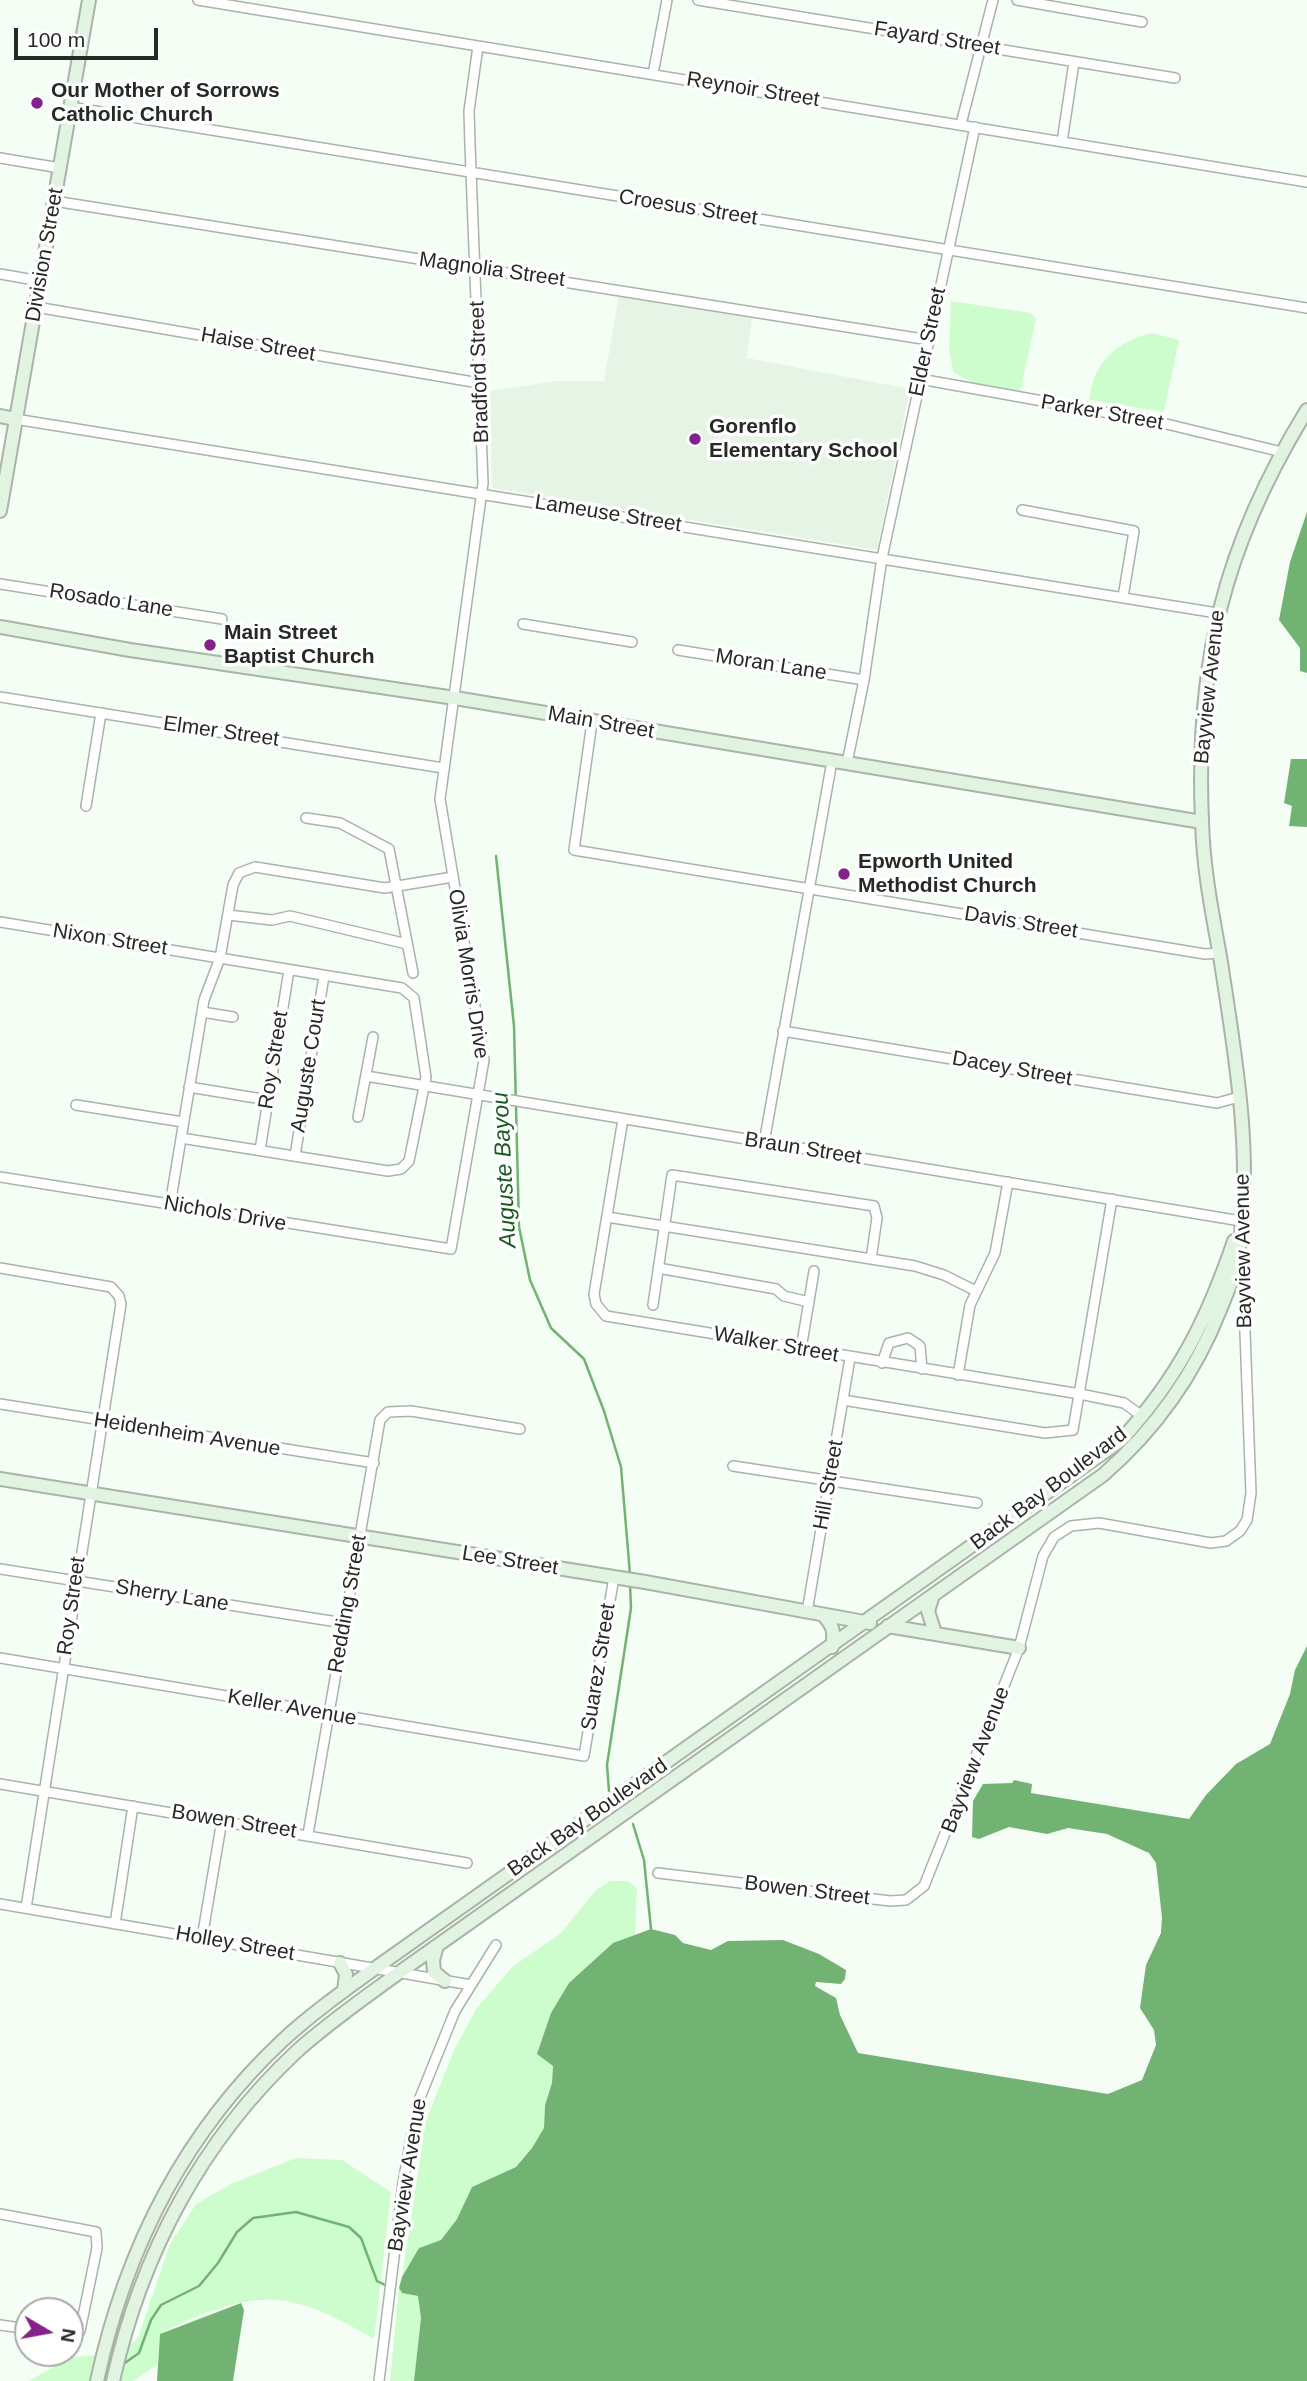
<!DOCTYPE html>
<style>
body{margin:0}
#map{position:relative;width:1307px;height:2381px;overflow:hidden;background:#f5fef5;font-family:Helvetica,sans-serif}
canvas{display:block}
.north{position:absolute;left:14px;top:2297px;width:70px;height:70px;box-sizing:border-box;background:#fff;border:2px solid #a8aaa8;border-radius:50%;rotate:100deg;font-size:19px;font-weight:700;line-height:28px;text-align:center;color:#262a26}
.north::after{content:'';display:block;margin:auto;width:24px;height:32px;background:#84228c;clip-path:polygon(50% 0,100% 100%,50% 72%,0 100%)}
.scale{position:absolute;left:14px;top:28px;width:144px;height:32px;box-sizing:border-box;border:4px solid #262a26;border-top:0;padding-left:9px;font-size:21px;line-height:24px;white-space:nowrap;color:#262a26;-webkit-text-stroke:5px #fff;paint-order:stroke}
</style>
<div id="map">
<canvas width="1307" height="2381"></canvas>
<div class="north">N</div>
<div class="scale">100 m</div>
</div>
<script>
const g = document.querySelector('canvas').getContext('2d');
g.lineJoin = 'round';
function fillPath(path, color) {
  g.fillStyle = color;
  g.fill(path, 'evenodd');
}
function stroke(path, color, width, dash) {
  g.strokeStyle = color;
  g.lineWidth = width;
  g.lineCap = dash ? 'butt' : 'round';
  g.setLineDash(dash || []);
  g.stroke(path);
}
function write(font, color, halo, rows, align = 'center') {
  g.font = font + ' Helvetica,sans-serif';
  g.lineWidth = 7;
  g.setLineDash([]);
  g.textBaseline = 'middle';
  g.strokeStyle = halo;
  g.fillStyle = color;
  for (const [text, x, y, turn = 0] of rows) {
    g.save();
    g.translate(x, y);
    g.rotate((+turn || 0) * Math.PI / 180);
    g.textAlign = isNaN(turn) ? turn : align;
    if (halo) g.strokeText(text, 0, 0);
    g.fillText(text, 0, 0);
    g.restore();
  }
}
fillPath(new Path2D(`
 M619,295L752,318L747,358L910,389L877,550L492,488L490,391L557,381H604Z`), '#e5f4e4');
fillPath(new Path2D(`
 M951,301L1031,313L1036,319L1020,392L976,385L953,372L949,348Z
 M1152,333L1179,340L1164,412L1089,400C1094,361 1116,342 1152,333Z
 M610,1881H628L637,1889L635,1935L613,1944L537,2054L553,2066L552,2083L545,2105L544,2129L532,2148L516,2167L472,2187L457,2219L441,2240L419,2248L402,2277L426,2120L455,2048L477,2008L512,1967L561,1933L596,1890Z
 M296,2158L342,2160L391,2192L374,2339C344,2322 309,2301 274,2300C237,2298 192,2317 160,2334L157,2365L133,2381H28L73,2357L120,2353L138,2338L170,2244L196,2204L231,2184Z
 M399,2288L402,2293L418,2296L421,2318L414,2381H390Z`), '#cefdcd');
fillPath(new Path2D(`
 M1307,512V673L1300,671V648L1279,620L1290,562Z
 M1291,759H1307V827L1289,826L1292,806L1284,803Z
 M1307,1646V2381H414L421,2318L418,2296L402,2293L399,2288L402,2277L419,2248L441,2240L457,2219L472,2187L516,2167L532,2148L544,2128L545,2105L552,2083L553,2066L537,2054L551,2013L569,1983L613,1943L651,1929L675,1935L683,1943L711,1950L728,1941L783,1940L819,1954L846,1970L845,1979L841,1984L816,1982L815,1986L836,1998L840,2015L858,2053L1108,2094L1142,2080L1156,2045L1154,2030L1140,2008L1146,1965L1161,1933L1162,1918L1156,1863L1149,1853L1107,1834L1068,1828L1047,1834L1009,1827L979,1839L972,1837L973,1801L983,1784L1012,1783L1014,1780L1032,1784L1031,1793L1189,1819L1206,1795L1236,1764L1270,1744L1290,1694L1295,1670Z
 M241,2303L244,2310L233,2381H157L160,2334Z`), '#72b373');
stroke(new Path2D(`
 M496,856L514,1026L519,1227L530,1280L551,1328L584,1359L604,1411L621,1467L630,1574
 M609,1791L607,1765L631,1608L630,1584
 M633,1824L644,1860L651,1929
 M122,2365L139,2353L151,2320L161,2305L199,2286L218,2263L237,2232L253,2218L296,2212L349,2227L361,2238L377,2281L387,2286`), '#72b373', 2.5);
const street = new Path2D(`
 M198,0L1307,182
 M698,0L1175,78
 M1017,0L1142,22
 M653,74L667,0
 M70,107L1307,308
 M961,124L993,0
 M1062,142L1074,62
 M0,158L60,168
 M54,201L929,340
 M0,274L40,281
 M36,307L479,383
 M920,379L1154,421L1282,452
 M15,419L1217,613
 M1022,510L1134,531L1123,597
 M0,584L222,619
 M523,624L632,642
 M678,650L864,680
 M0,697C148,721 295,744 443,768
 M592,722L574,850L1205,954L1219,953
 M847,763L864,680L882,558L975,127
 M86,806L101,713
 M306,818L340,823L389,849L413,973
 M228,915L272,920L290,916L407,944
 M0,922L402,988L414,998L426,1077L409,1161L401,1169L388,1171L181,1138
 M202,1012L233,1017
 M783,1031L1217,1103L1239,1097
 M366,1076L1241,1221V1228
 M189,1087L268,1100
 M76,1105L183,1122
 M358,1117L373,1037
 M623,1119L594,1294L596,1304L606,1316L1080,1394L1124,1403L1142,1416
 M764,1143L832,761
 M260,1150L289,970
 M295,1156L324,976
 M0,1177L451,1249L484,1060L440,799L483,483L470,145L469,111L478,46
 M170,1205L204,1000L220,958L233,885L239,873L255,867L385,888L453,877
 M607,1217L915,1266L944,1275L974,1290
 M0,1268L111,1287L119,1296L121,1304L26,1908
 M658,1268L776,1289L784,1296L809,1302
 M653,1305L672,1175L874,1206L877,1218L871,1259
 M801,1349L814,1271
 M882,1363L889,1343L908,1338L920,1346L922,1369
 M958,1375L970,1305L995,1253L1008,1182
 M843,1400L1045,1433L1073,1430L1112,1199
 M0,1404L374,1463
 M733,1466L977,1503
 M0,1569L344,1623
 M807,1612L850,1358
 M0,1658L584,1756L614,1577
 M0,1784L467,1863
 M308,1834L380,1420L388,1412L411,1411L520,1429
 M658,1873L890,1901L906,1900L924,1886L1019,1648L1043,1556L1054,1537L1071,1526L1099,1523L1211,1543L1226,1541L1240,1531L1247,1520L1251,1493L1242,1252
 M0,1904L471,1985
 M115,1924L133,1806
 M202,1938L222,1820
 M0,2214L96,2232L97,2248L80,2331L70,2336
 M0,2325L28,2329
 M379,2381L403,2183L417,2105L455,2011L496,1945`);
const secondary = new Path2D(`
 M0,416L15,419
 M0,511L89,0
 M0,627L130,650L455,698L1202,822
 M0,1479L645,1582L870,1623
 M933,1595L928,1611L935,1633
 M823,1615C833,1625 835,1632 832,1647
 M888,1626L1019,1648
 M437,1946L433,1960L434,1972L445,1981
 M340,1963L346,1974L344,1991
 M97,2381C125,2251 184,2133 282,2041C310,2015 342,1992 374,1969L1121,1440C1178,1378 1207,1320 1234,1241
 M113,2381C141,2255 201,2141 296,2052C328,2023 363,1999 397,1974L1103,1475C1156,1429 1194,1376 1220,1310C1227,1293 1235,1275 1238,1256C1254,1158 1235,1054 1220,956C1212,912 1203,867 1202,821C1195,663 1224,545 1307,410`);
stroke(street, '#aab3aa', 12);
stroke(secondary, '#aab3aa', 16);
stroke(street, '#fff', 9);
stroke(secondary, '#e1f4e1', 12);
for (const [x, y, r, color] of [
 [37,103,7,"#84228c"],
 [695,439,7,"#84228c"],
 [210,645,7,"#84228c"],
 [844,874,7,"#84228c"]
]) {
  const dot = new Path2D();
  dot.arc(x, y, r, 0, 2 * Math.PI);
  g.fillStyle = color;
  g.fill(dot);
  stroke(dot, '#fff', 2.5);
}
write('21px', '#262a26', '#fff', [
 ["Fayard Street",937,39,9],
 ["Reynoir Street",753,90,9],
 ["Croesus Street",688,208,9],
 ["Division Street",45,255,-80],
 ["Magnolia Street",492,270,8],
 ["Elder Street",928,342,-78],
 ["Haise Street",258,345,10],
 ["Bradford Street",480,372,-92],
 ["Parker Street",1102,413,10],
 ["Lameuse Street",608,514,9],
 ["Rosado Lane",111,601,9],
 ["Moran Lane",771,665,9],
 ["Bayview Avenue",1210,687,-84],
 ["Main Street",601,723,10],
 ["Elmer Street",221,732,8],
 ["Davis Street",1021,923,9],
 ["Nixon Street",110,940,9],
 ["Olivia Morris Drive",468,974,81],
 ["Roy Street",274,1060,-81],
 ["Auguste Court",309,1066,-81],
 ["Dacey Street",1012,1069,10],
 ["Braun Street",803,1149,9],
 ["Nichols Drive",225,1214,10],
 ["Bayview Avenue",1244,1251,-91],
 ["Walker Street",776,1345,10],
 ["Heidenheim Avenue",187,1435,9],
 ["Hill Street",829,1485,-80],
 ["Back Bay Boulevard",1049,1489,-37],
 ["Lee Street",510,1561,9],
 ["Sherry Lane",172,1596,9],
 ["Redding Street",348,1604,-80],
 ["Roy Street",72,1606,-82],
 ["Suarez Street",599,1667,-81],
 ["Keller Avenue",292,1708,10],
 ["Bayview Avenue",976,1760,-69],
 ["Back Bay Boulevard",588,1818,-35],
 ["Bowen Street",234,1822,9],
 ["Bowen Street",807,1891,7],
 ["Holley Street",235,1944,10],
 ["Bayview Avenue",408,2175,-81]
]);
write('bold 21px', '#262a26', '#fff', [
 ["Our Mother of Sorrows",51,91],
 ["Catholic Church",51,115],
 ["Gorenflo",709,427],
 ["Elementary School",709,451],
 ["Main Street",224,633],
 ["Baptist Church",224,657],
 ["Epworth United",858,862],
 ["Methodist Church",858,886]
], 'left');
write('italic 23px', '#195c1f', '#fff', [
 ["Auguste Bayou",505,1170,-93]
]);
</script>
